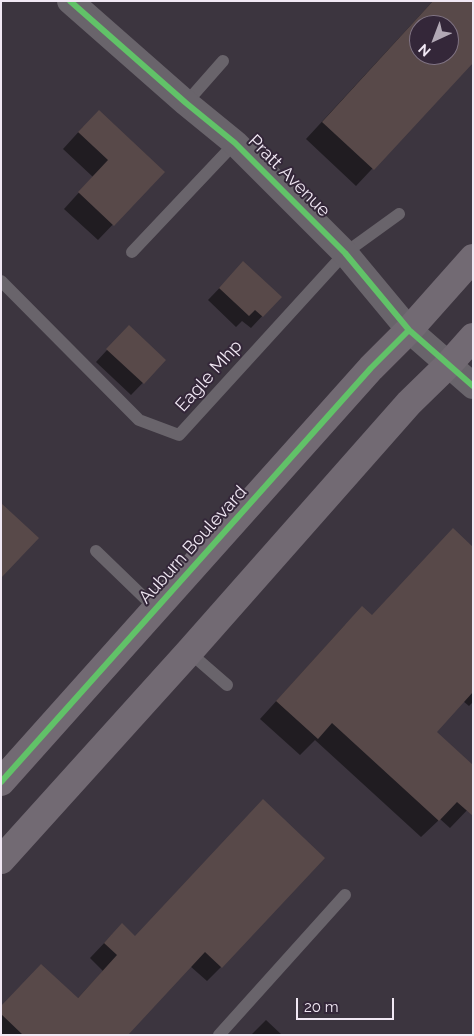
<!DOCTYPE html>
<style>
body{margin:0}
#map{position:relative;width:474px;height:1036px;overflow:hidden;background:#3c353f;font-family:Raleway,sans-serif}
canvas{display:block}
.frame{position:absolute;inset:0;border:2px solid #f1e8f4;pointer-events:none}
.north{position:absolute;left:409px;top:15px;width:50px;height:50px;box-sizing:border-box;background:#342739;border:1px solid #807484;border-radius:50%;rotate:223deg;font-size:14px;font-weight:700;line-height:20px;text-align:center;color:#f1e8f4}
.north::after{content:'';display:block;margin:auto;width:18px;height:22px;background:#b2a9b5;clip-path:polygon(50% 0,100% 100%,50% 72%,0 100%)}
.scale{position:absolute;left:296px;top:998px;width:98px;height:22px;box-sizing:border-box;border:2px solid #f1e8f4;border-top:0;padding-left:6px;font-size:15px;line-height:18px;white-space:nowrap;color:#f1e8f4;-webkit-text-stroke:4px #342739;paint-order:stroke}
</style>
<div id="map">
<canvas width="474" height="1036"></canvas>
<div class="frame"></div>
<div class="north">N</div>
<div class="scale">20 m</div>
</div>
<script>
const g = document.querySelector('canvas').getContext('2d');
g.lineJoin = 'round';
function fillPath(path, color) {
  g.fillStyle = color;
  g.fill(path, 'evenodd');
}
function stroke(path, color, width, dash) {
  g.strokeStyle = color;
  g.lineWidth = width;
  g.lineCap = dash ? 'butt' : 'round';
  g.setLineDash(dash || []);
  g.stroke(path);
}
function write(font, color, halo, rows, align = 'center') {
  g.font = font + ' Raleway,sans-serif';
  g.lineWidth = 4;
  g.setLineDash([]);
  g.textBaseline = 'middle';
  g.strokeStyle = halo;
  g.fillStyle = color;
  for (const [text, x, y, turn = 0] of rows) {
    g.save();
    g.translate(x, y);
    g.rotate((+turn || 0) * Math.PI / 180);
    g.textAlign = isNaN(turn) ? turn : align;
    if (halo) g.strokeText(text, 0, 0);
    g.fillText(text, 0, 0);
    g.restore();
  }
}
fillPath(new Path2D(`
 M433,1L473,61L356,186L306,139ZM419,25H449V55H419Z
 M83,127L163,172L98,240L64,209L93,177L63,149Z
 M232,275L280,297L251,328L242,321L236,327L208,300Z
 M118,338L165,360L131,395L96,362Z
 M473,549V702L469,706L463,701L435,732L473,804L450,828L440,819L421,837L315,740L300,755L260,719L345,625L371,616Z
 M263,801L221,967L207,981L190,966L126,1035H1V1007L77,999L103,971L90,958L108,939L135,937Z
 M266,1020L282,1035H251Z`), '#0007');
fillPath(new Path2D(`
 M433,1H473V63L374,170L322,122ZM419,25H449V55H419Z
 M99,110L165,172L114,226L78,192L108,160L78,132Z
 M243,261L282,297L263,317L255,310L249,316L219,288Z
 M129,325L166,360L144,384L106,349Z
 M1,503L39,538L1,578Z
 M453,528L473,547V692L437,732L473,765V816L457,802L439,821L332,723L318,739L276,701L362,606L372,615Z
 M263,799L325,858L222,968L205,952L128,1035H23L1,1014V1006L41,964L78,998L117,955L104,943L122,923L135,936Z`), '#584949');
stroke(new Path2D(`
 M186,103L223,61
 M132,252L235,143
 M1,281L139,420L179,435L345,253L399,214
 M96,551L156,609
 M189,652L227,685
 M219,1035L345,895`), '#69646b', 12);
stroke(new Path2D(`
 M70,1L186,103L235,143L345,253L409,330L473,386`), '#69646b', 26);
stroke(new Path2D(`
 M1,782L371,368L409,330L473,258
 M1,860L189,652L409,403L449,364L473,337`), '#726a73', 28);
stroke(new Path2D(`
 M70,1L186,103L235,143L345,253L409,330L473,386
 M1,782L371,368L409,330`), '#61c268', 6);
write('18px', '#f1e8f4', '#342739', [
 ["Pratt Avenue",289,176,45],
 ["Eagle Mhp",209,376,-48],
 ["Auburn Boulevard",193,545,-48]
]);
</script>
